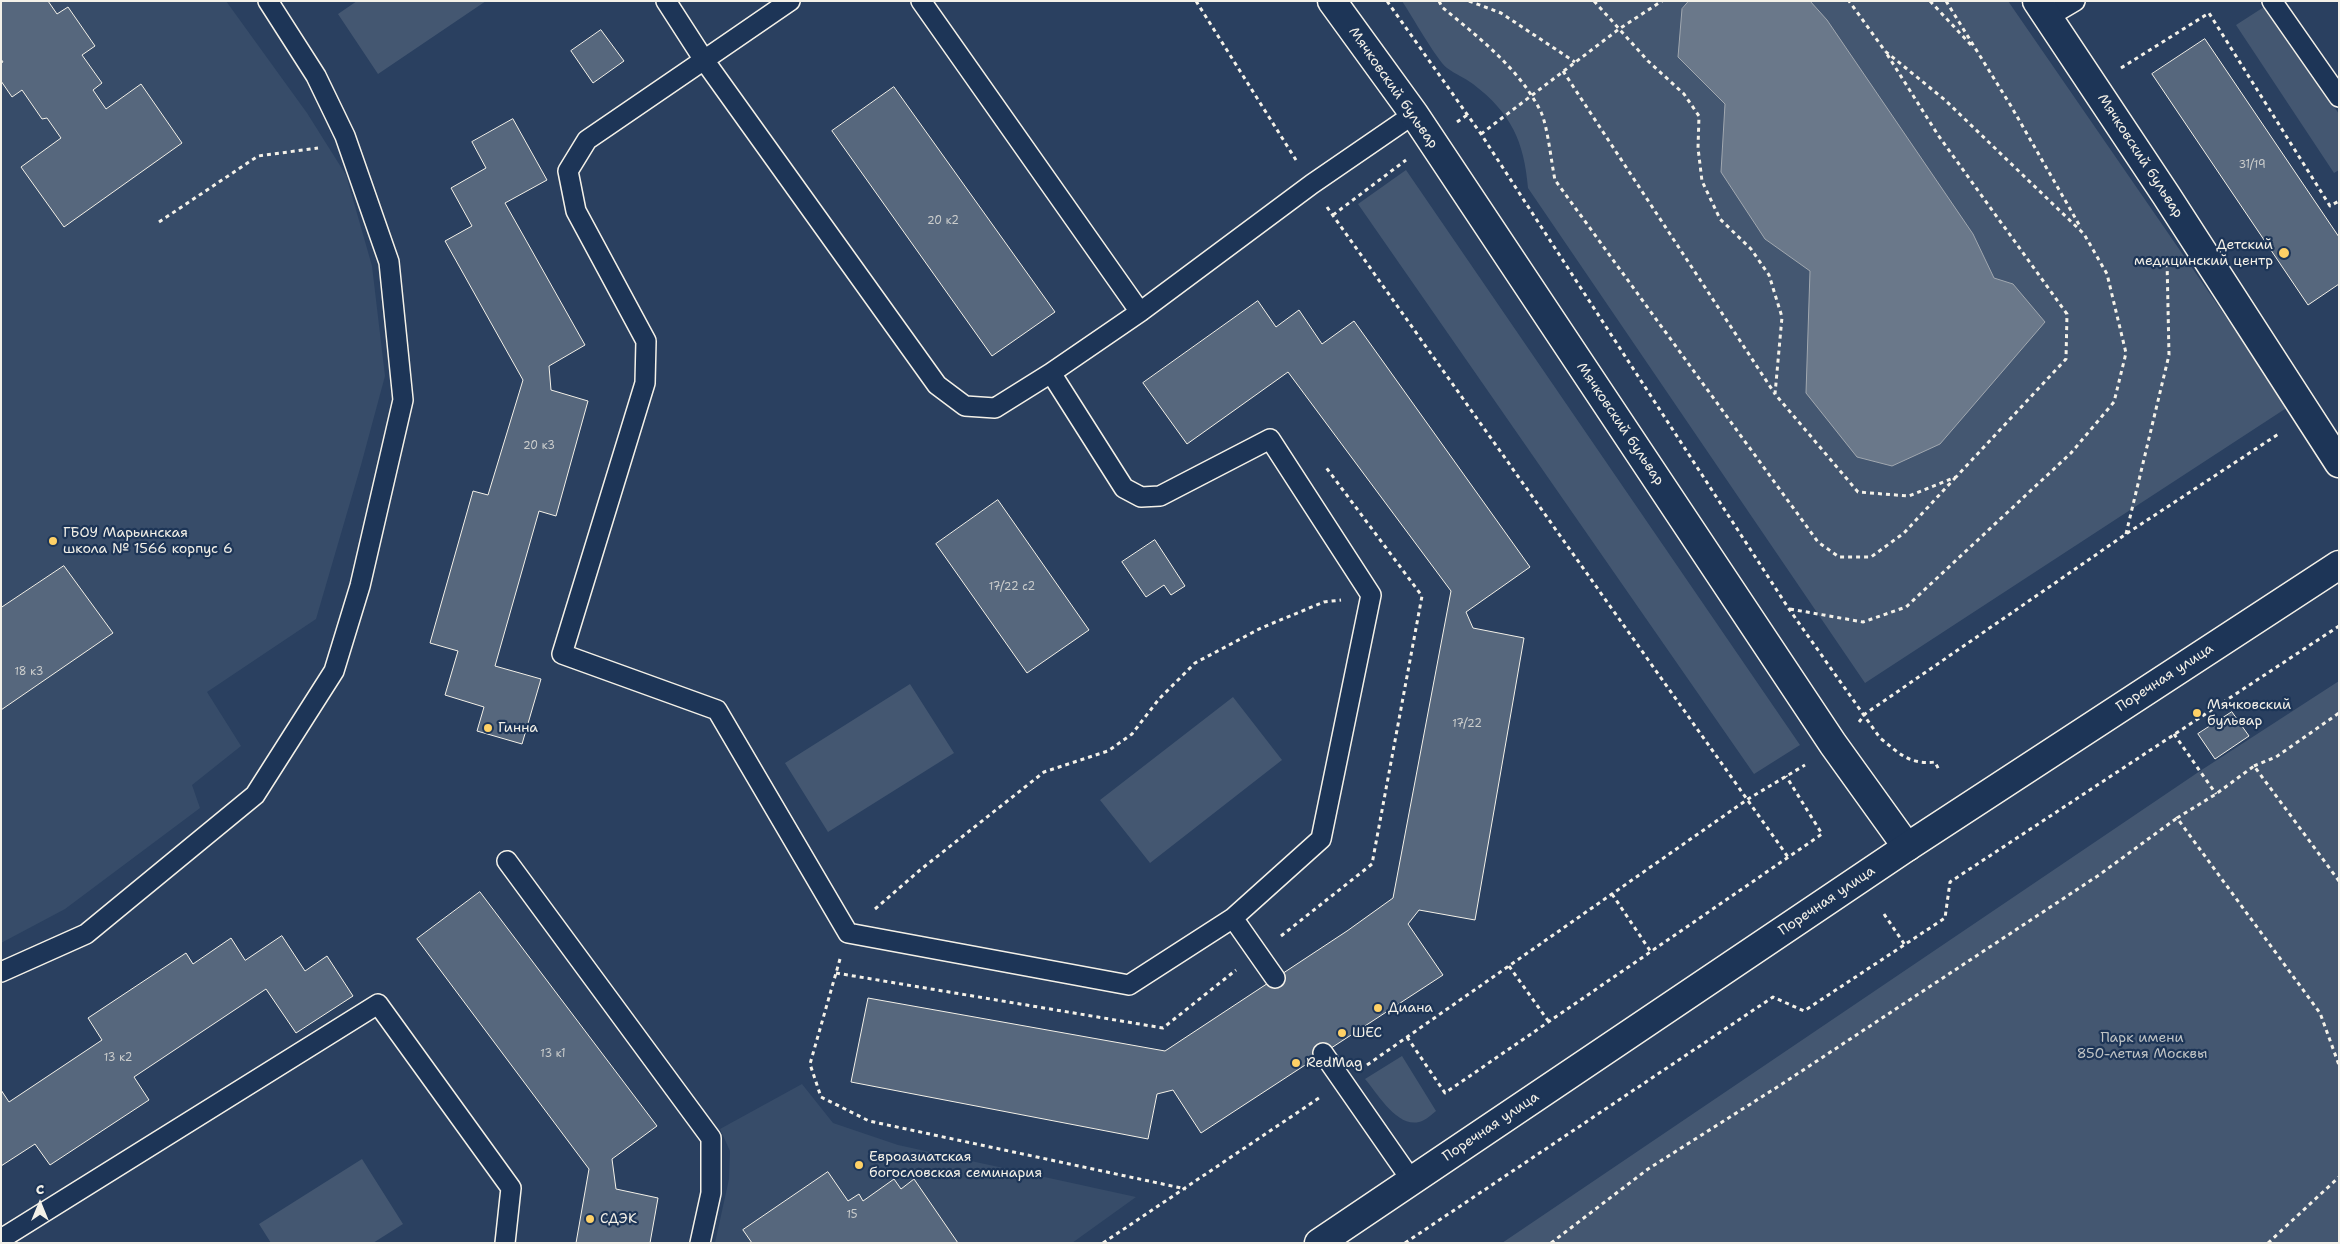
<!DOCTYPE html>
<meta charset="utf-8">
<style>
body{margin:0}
#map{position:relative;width:2340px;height:1244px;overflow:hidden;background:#2a4060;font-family:"Shantell Sans",sans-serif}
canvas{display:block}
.frame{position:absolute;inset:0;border:2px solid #f4f1e8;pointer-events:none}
.north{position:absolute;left:15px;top:1179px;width:50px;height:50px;-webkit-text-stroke:4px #1d3557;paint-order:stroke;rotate:0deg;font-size:14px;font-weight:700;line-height:20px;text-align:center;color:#f4f1e8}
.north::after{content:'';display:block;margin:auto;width:18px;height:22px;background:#f4f1e8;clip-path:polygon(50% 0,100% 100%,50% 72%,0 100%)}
</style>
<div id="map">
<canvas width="2340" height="1244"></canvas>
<div class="frame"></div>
<div class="north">С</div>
</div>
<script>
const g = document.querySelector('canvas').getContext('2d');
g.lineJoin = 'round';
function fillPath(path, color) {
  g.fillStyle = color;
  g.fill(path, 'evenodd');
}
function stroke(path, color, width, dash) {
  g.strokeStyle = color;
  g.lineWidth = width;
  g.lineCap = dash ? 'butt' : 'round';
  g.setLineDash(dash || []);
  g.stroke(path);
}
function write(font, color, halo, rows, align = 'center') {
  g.font = font + ' "Shantell Sans",sans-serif';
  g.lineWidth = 4.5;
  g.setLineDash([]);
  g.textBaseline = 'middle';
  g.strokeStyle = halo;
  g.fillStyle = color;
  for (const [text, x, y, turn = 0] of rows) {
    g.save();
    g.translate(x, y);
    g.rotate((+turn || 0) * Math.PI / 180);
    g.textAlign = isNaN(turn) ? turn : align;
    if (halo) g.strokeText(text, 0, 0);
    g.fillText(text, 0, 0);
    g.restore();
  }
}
fillPath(new Path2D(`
 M1,1H226L307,113L346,175L372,266L385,376L361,465L316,619L207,692L241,746L192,785L200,808L65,909L1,943Z
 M802,1084L833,1123L898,1145L1136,1197L1072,1243H715L729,1179L730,1151L720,1129Z`), '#374c69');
fillPath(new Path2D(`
 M357,1H486L378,74L338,14Z
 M1402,1H2008L2288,407L1865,683L1528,188C1524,141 1511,113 1473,84C1465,78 1455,74 1447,68C1436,59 1412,16 1402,1Z
 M2267,5L2339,114V170L2334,173L2236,25Z
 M1406,170L1800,745L1754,774L1358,204Z
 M2339,681V1243H1502L2200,771Z
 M910,684L954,753L828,832L785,763Z
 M1233,697L1282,760L1150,863L1100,800Z
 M1402,1056L1436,1111C1432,1114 1428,1118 1424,1120C1400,1133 1378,1094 1365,1079Z
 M362,1159L403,1224L373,1243H271L259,1224Z`), '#445771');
const water = new Path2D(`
 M1689,1H1810L1827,20L1973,234L1994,278L2013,284L2045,322L1940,444L1892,466L1857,457L1806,393L1810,271L1765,239L1721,172L1725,104L1678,57L1682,9Z`);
fillPath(water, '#6a788a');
stroke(water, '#a1a8b0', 1);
const building = new Path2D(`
 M1,1H48L57,14L68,7L95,46L82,55L102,83L93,90L106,109L141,84L182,143L64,227L21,167L61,138L47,118L42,119L22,90L12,97L1,81V63L3,62L1,59Z
 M601,30L624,61L593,83L571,51Z
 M2205,39L2339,237V284L2308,305L2152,74Z
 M894,87L1055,312L992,356L832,131Z
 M513,119L547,180L505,203L585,345L549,366L551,390L588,401L556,516L539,511L495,666L541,679L522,744L477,731L484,707L445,695L458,651L430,643L473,491L488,495L523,380L445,241L472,226L451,188L486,168L472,142Z
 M1258,301L1276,327L1299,310L1322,344L1354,321L1530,567L1466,612L1473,628L1524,638L1475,920L1419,910L1408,924L1443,975L1201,1133L1173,1090L1157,1094L1148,1139L851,1082L868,998L1165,1051L1347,931L1393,898L1451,591L1288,372L1187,444L1143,383Z
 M998,500L1089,630L1027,673L936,544Z
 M1155,540L1185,586L1171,595L1164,585L1146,597L1122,562Z
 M64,566L113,633L1,710V608Z
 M2232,712L2249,736L2215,759L2198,734Z
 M480,892L657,1126L612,1159L616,1189L658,1198L650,1243H576L589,1169L417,939Z
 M282,936L305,971L327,956L353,996L296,1033L266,989L134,1077L149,1100L50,1165L35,1144L1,1166V1090L9,1102L102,1040L88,1018L186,953L193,964L231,938L245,960Z
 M828,1172L848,1201L859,1194L863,1201L894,1179L901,1189L914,1179L958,1243H752L743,1230Z`);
fillPath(building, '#56677d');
stroke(building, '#f4f1e8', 1);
const service = new Path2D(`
 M666,1L704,60L790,1
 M921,1L1140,312
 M2272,1L2339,97
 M2048,17L2075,1
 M1051,373L1124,488L1141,497L1160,496L1270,439L1371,595L1321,839L1233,918L1129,985L848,933L717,710L562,654L645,383L646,341L576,211L568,171L587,140L704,60L937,385L965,406L995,408L1051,373L1140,312L1312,184L1414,114
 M507,861L711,1138V1193L700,1243
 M1233,918L1275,978
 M1,972L86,934L255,795L334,671L360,586L403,400L389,262L345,136L316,76L268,1
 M1323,1053L1412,1181
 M1,1239L378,1004L511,1188L505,1243`);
const minor = new Path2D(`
 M2037,1L2166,195L2339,463`);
const tertiary = new Path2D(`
 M1332,1L1414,114L1833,744L1907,847`);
const secondary = new Path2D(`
 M1319,1243L1907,847L2339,565`);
stroke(service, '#f4f1e8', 22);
stroke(minor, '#f4f1e8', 31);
stroke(tertiary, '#f4f1e8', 31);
stroke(secondary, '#f4f1e8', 31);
stroke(new Path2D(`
 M1196,1L1296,160
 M1387,1L1481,134L1789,609L1880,738C1899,753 1909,765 1935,762L1939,770
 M1439,1L1442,7C1478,37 1519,68 1541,112C1548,128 1551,161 1555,180L1818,542L1839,557H1871L1904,533L1955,478
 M1469,1L1501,13L1575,62
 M1594,1L1648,61L1684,94L1699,116L1698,148L1702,181L1720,219L1751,249L1769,275L1782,317L1775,394L1858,492L1909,496L1956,477L2066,359L2067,314L1938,135L1885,51
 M1930,1L1972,46
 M1946,1L2011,106L2081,228
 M2121,68L2209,13L2330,206L2339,201
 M1563,71L1775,394
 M1457,122L1467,115
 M1481,134L1619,29L1662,1
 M1327,207L1788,857
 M1333,215L1406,160
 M159,222L258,156L318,148
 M2126,534L2169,355L2167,260
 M1790,609L1863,622L1906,607L2071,453L2114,402L2126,353L2107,274L2084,234L1945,100L1885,51L1849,1
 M1859,722L1865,714L2126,534L2280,433
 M2174,734L2216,794
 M2254,766L2276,757L2339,713
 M2339,881L2254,766L2216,794L2177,818L2320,1013L2339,1065
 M1612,894L1651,952
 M875,909L920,870L1044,772L1108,751L1132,734L1159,699L1195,663L1261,628L1324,602L1341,600
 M1884,914L1905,945
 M1281,936L1372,864L1422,596L1325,466
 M840,959L810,1064L821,1097L869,1121L1186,1189
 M1509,966L1549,1022
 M836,973L1163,1028L1236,970
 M1407,1037L1445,1093L1822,834L1786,776
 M1367,1065L1748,799L1805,765
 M1103,1243L1319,1098
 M1405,1243L1773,997L1804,1011L1945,918L1950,882L2339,626
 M1551,1243L1648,1169L1782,1084L2099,875L2177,818
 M2268,1243L2339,1177`), '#f4f1e8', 3, [4, 4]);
stroke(service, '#1d3557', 19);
stroke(minor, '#1d3557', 28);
stroke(tertiary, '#1d3557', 28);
stroke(secondary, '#1d3557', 28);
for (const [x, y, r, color] of [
 [2284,253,6,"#ffd166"],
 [53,541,5,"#ffd166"],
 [2197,713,5,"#ffd166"],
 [488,728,5,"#ffd166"],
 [1378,1008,5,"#ffd166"],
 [1342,1033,5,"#ffd166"],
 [1296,1063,5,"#ffd166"],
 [859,1165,5,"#ffd166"],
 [590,1219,5,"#ffd166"]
]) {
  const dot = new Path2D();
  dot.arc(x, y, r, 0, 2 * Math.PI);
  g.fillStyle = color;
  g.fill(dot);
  stroke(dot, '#1d3557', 2);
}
write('11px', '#cccecd', null, [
 ["31/19",2252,165],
 ["20 к2",943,221],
 ["20 к3",539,446],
 ["17/22 с2",1012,587],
 ["18 к3",29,672],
 ["17/22",1467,724],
 ["13 к1",553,1054],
 ["13 к2",118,1058],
 ["15",852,1215]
]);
write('14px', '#f4f1e8', '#1d3557', [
 ["Мячковский бульвар",1393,88,55],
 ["Мячковский бульвар",2140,156,57],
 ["Мячковский бульвар",1620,424,56],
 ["Поречная улица",2165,678,-33],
 ["Поречная улица",1827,901,-34],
 ["Поречная улица",1491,1127,-34]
]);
write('14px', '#f4f1e8', '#1d3557', [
 ["Детский",2273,245,"right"],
 ["медицинский центр",2273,261,"right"],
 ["ГБОУ Марьинская",63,533],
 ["школа № 1566 корпус 6",63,549],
 ["Мячковский",2207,705],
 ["бульвар",2207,721],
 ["Гинна",498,728],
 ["Диана",1388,1008],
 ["ШЕС",1352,1033],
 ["RedMag",1306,1063],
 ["Евроазиатская",869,1157],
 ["богословская семинария",869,1173],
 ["СДЭК",600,1219]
], 'left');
write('14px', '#bfc3c4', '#1d3557', [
 ["Парк имени",2142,1038],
 ["850-летия Москвы",2142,1054]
]);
</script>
